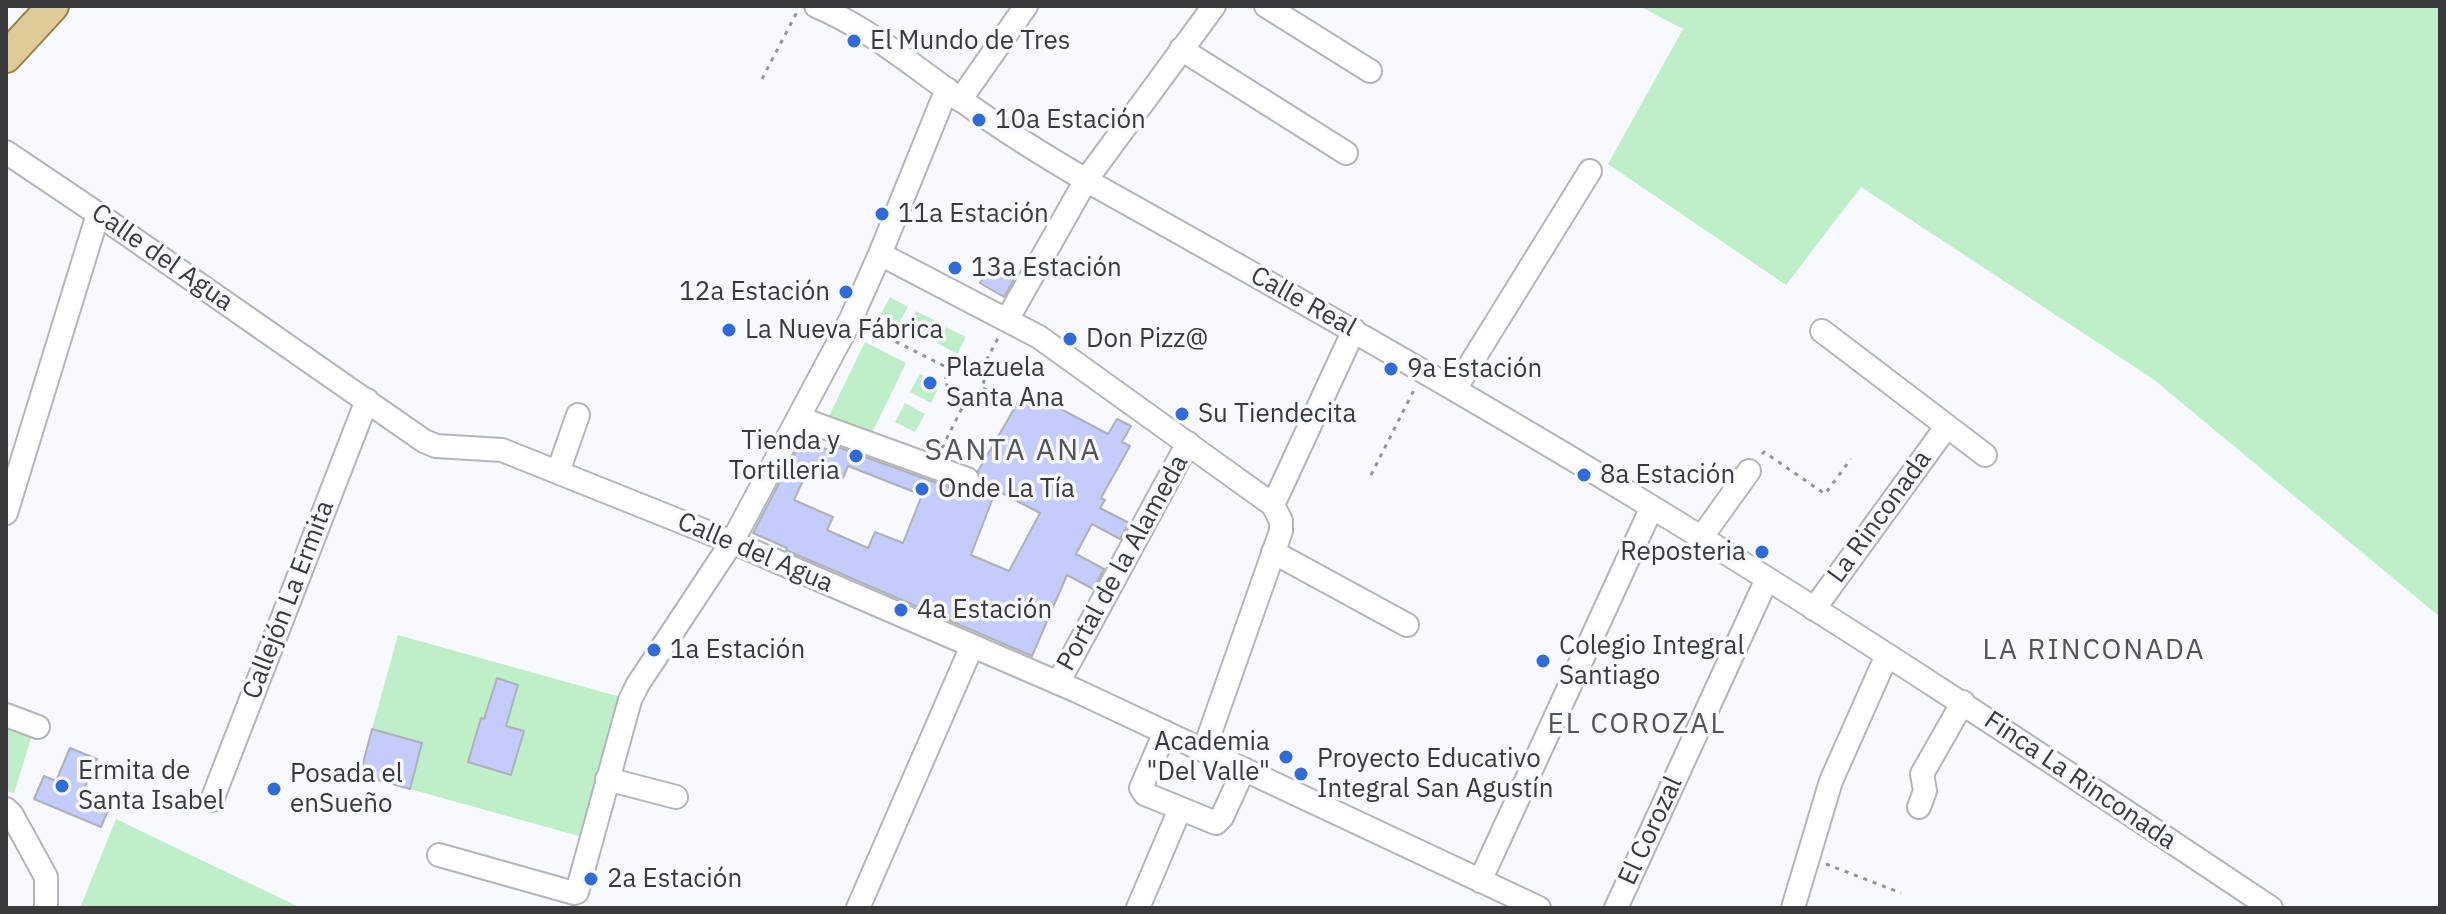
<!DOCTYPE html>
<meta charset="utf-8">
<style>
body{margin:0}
#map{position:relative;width:2446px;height:914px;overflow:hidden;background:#f8f9fe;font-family:"IBM Plex Sans",sans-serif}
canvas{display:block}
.frame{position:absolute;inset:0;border:8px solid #3a3a3c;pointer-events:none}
</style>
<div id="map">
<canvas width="2446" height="914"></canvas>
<div class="frame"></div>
</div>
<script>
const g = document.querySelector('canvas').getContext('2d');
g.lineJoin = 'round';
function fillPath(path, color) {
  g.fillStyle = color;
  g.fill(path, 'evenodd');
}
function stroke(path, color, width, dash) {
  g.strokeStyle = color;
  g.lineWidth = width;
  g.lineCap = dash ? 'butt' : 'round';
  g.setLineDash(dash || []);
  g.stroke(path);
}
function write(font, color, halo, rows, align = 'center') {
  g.font = font + ' "IBM Plex Sans",sans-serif';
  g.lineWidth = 7;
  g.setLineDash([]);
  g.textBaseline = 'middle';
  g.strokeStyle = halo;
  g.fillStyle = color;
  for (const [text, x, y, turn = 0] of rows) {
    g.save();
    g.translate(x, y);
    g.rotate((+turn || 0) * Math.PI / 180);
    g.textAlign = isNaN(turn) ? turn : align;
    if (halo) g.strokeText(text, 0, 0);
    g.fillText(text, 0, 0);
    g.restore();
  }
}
fillPath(new Path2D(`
 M1639,6H2440V617L2153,379L1861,187L1786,285L1608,164L1683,29Z
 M890,297L908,307L899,323L881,314Z
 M916,311L936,321L928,338L908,328Z
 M946,327L966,337L957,354L937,343Z
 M865,342L906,363L870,437L829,416Z
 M920,374L940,384L931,403L910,392Z
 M905,403L925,414L915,432L895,422Z
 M398,635L624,698L586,838L410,789L372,729Z
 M6,724L33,732L14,793L6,791Z
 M116,819L301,908H80Z`), '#bfefc9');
const building = new Path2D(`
 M992,263L1016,276L1004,297L980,283Z
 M1025,390L1108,434L1117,419L1131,426L1122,442L1130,446L1101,498L1105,500L1100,508L1129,523L1120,539L1092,524L1076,554L1104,569L1093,589L1067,575L1032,656L786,550L787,548L753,533L803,438L830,451L832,445L962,492L975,490L980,483L978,471ZM810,465L843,478L848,466L922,495L903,543L875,532L868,548L827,530L833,517L794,500ZM996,490L1040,513L1009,571L971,555Z
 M497,678L518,685L506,726L524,731L511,775L468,762L481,718L484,719Z
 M372,729L422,743L410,789L360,775Z
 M70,748L97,759L83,791L111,803L101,827L34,799L44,776L56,781Z`);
fillPath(building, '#c3ccfa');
stroke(building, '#b0b1b6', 2);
const minor = new Path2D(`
 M816,6C870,29 913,66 960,99C1004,131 1051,160 1098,187C1281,289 1463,392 1642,501C1855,631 2063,769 2271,908
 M1266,6L1370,71
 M1181,49L1346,153
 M960,100L1026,6
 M6,152L98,214L424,441L436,446L502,450L732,542L1077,691L1539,908
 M880,254L1039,337L1273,505
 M1007,320L1086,180L1214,6
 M1822,331L1985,455
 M1455,389L1590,171
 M799,418L967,479
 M558,472L578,415
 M6,513L98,214
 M1701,538L1749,471
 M1273,552L1407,625
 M1814,609L1947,426
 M1058,683L1188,443
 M6,715L38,727
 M1165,732L1141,788L1145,794L1216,823L1222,817L1244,769
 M1204,750L1281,531V521L1273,505L1354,330
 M607,779L676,797
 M212,800L367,400
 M1919,807L1925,791L1922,774L1963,702
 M6,809L12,815L46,877V908
 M439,855L574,893L577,892L630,700L638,684L732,542L851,319L880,254L947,89
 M1480,881L1652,507
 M858,908L972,646
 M1138,908L1180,809
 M1616,908L1767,579
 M1793,908L1831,781L1887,655`);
const major = new Path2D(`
 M6,57L53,6`);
stroke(minor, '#b4b5ba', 26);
stroke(major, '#97824a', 34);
stroke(new Path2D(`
 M762,79L797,12
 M869,328L948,368
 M946 379a19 19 0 1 1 38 0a19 19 0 1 1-38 0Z
 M982,369L998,338
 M983,388L1017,406
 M942,448L967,398
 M1762,454L1764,452L1825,494L1851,459
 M1371,475L1415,388
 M1826,864L1901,893`), '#939497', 3, [4, 6]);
stroke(minor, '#fff', 22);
stroke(major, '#dfcb97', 30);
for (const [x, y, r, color] of [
 [854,41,8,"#306bd9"],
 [979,120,8,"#306bd9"],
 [882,214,8,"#306bd9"],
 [955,268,8,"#306bd9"],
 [846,292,8,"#306bd9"],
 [729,330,8,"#306bd9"],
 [1070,339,8,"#306bd9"],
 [1391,369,8,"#306bd9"],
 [930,383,8,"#306bd9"],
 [1182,414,8,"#306bd9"],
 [856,456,8,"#306bd9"],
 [1584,475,8,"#306bd9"],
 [922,489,8,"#306bd9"],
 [1762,552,8,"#306bd9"],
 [901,610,8,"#306bd9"],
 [654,650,8,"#306bd9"],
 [1543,661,8,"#306bd9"],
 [1286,757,8,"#306bd9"],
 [1301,774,8,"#306bd9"],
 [62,786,8,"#306bd9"],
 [274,789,8,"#306bd9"],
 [591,879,8,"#306bd9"]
]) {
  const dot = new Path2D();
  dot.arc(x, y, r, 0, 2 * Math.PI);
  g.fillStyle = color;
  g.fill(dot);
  stroke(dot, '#f8f9fe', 3);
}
write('26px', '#3a3a3c', '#f8f9fe', [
 ["El Mundo de Tres",870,41],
 ["10a Estación",995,120],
 ["11a Estación",898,214],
 ["13a Estación",971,268],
 ["12a Estación",830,292,"right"],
 ["La Nueva Fábrica",745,330],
 ["Don Pizz@",1086,339],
 ["Plazuela",946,368],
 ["Santa Ana",946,398],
 ["9a Estación",1407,369],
 ["Su Tiendecita",1198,414],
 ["Tienda y",840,441,"right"],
 ["Tortilleria",840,471,"right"],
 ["8a Estación",1600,475],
 ["Onde La Tía",938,489],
 ["Reposteria",1746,552,"right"],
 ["4a Estación",917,610],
 ["Colegio Integral",1559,646],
 ["Santiago",1559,676],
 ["1a Estación",670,650],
 ["Academia",1270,742,"right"],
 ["\"Del Valle\"",1270,772,"right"],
 ["Proyecto Educativo",1317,759],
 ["Integral San Agustín",1317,789],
 ["Ermita de",78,771],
 ["Santa Isabel",78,801],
 ["Posada el",290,774],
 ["enSueño",290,804],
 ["2a Estación",607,879]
], 'left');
write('26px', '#3a3a3c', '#f8f9fe', [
 ["Calle del Agua",162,258,35],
 ["Calle Real",1303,302,29],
 ["La Rinconada",1880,517,-54],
 ["Calle del Agua",755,553,23],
 ["Portal de la Alameda",1123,563,-61],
 ["Callejón La Ermita",289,600,-69],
 ["Finca La Rinconada",2080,781,34],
 ["El Corozal",1651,831,-65]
]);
g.letterSpacing = '2px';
write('28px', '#535458', '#f8f9fe', [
 ["LA RINCONADA",2094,651],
 ["EL COROZAL",1637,725]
]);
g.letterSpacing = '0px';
g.letterSpacing = '2px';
write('30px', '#535458', '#f8f9fe', [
 ["SANTA ANA",1013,451]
]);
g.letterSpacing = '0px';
</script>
